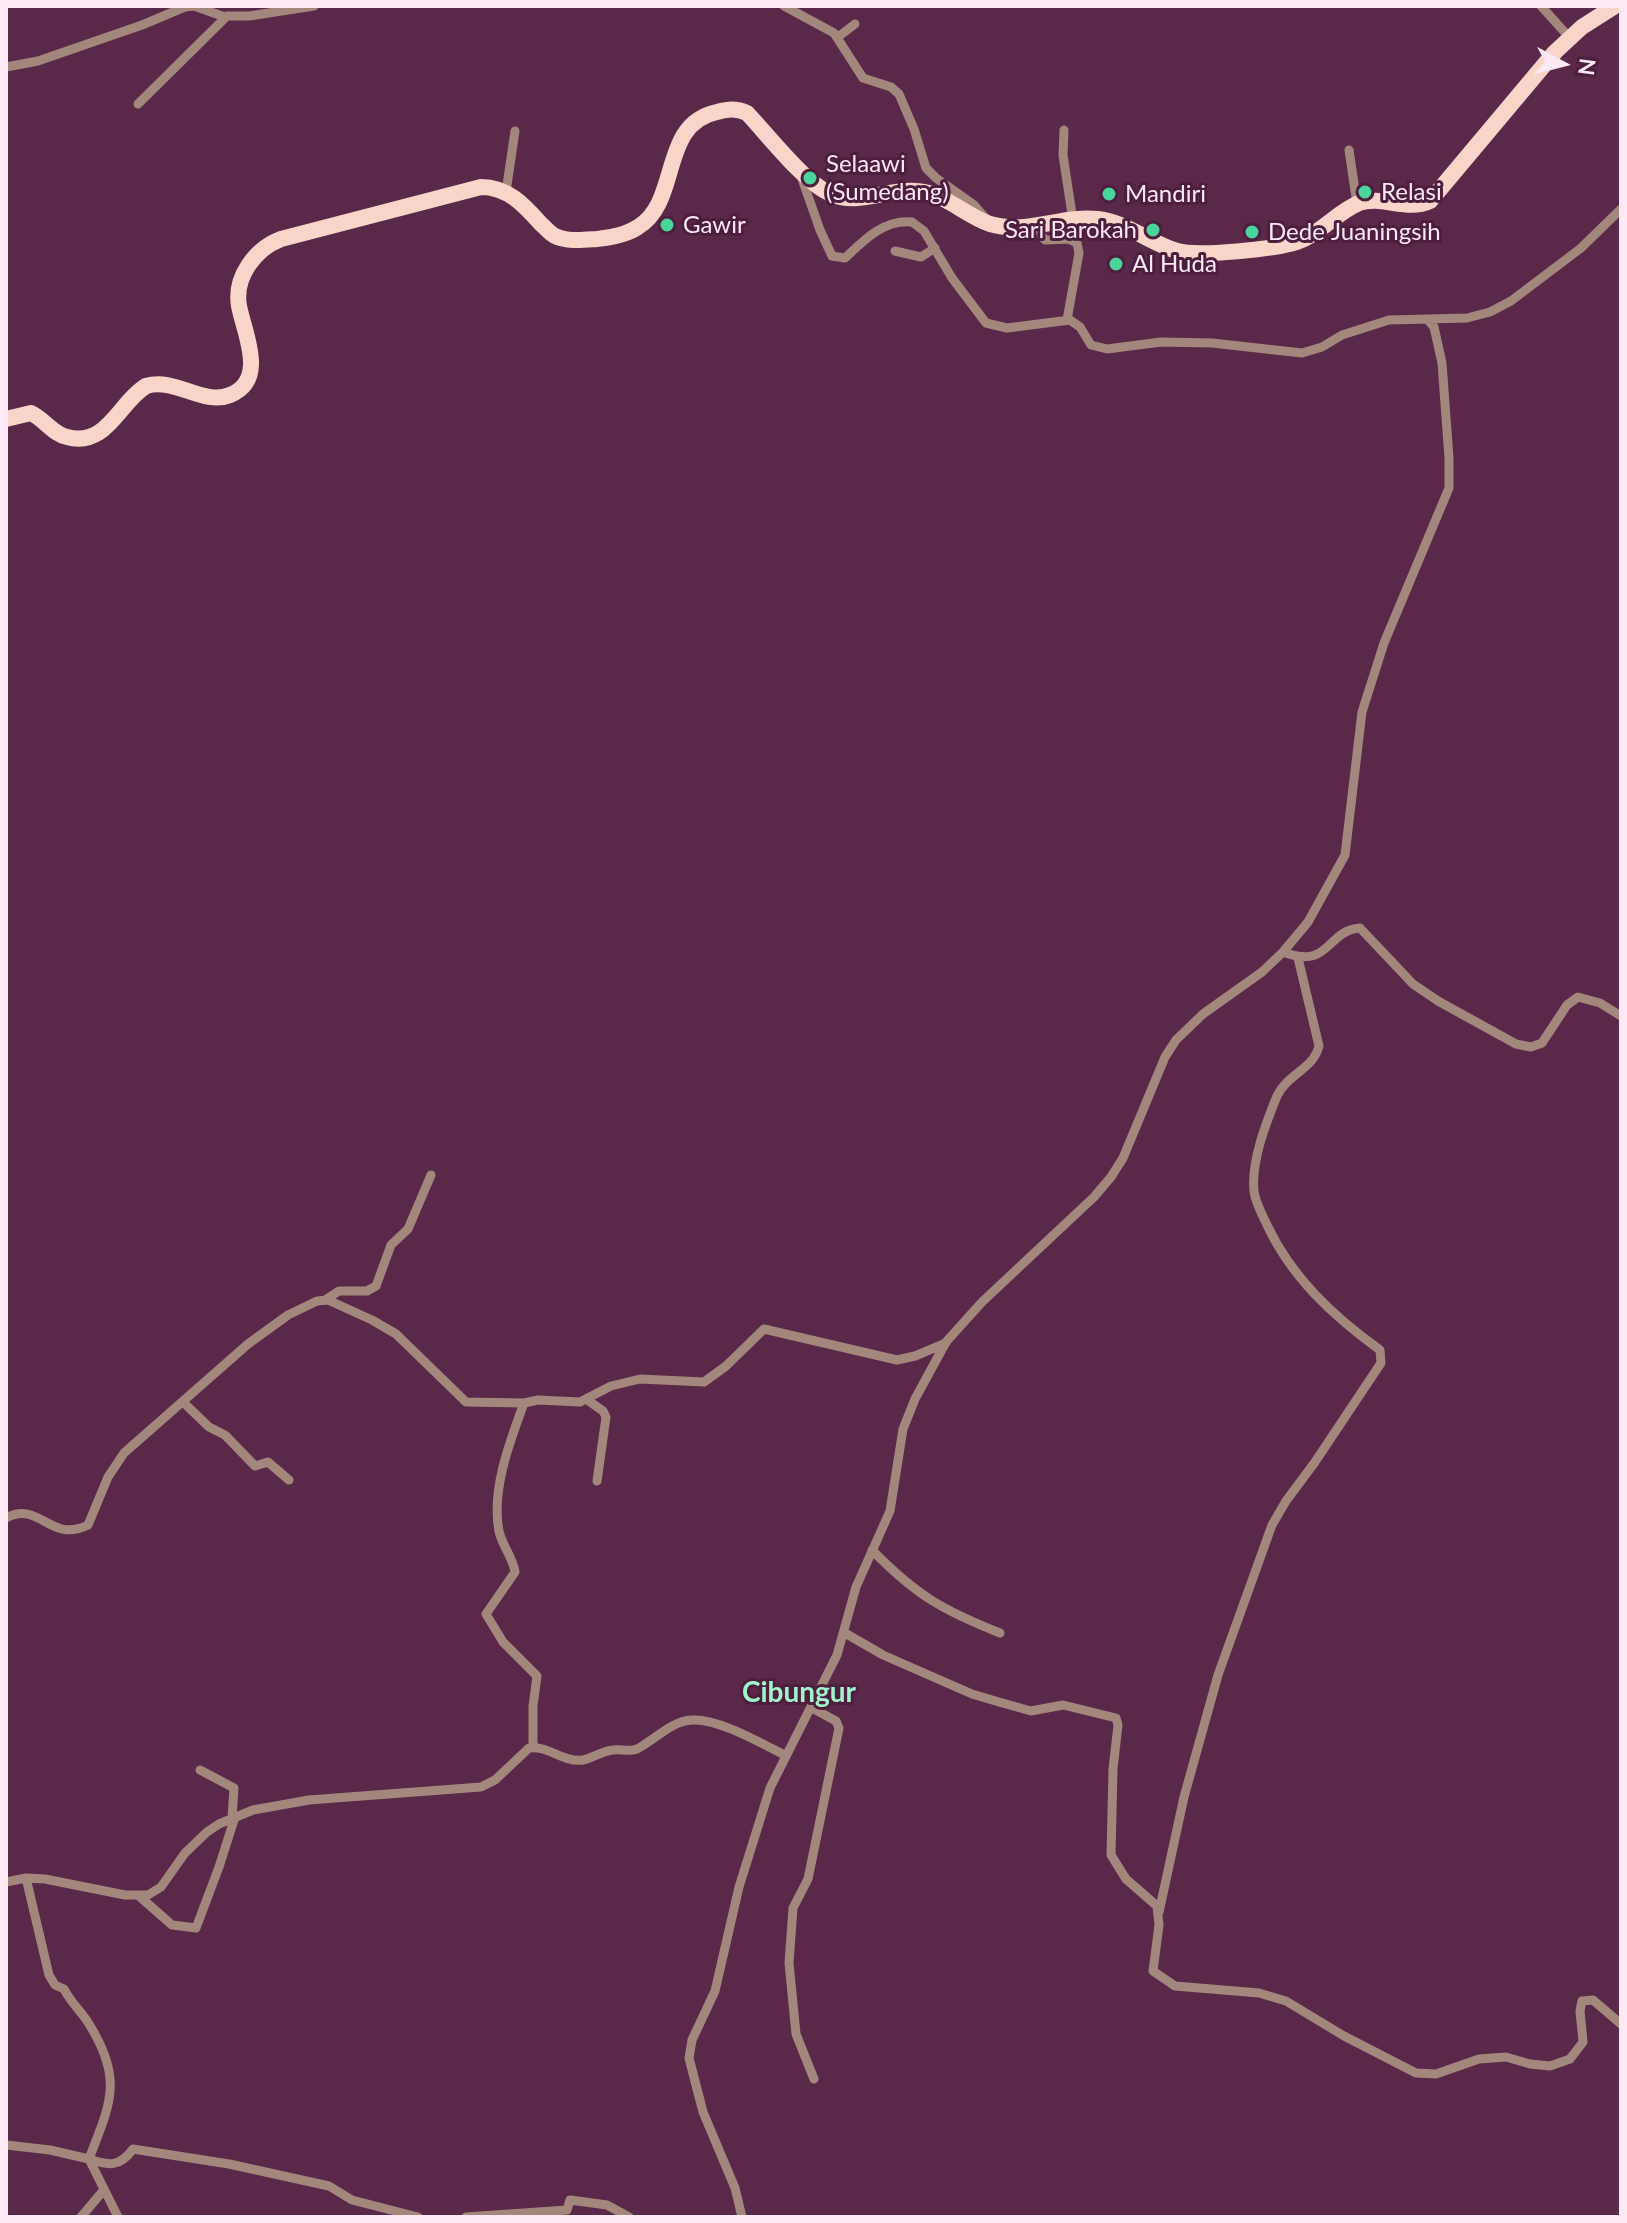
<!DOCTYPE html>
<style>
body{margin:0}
#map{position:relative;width:1627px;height:2223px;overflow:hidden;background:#5a2949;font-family:Lato,sans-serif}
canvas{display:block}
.frame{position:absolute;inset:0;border:8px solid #fce9f4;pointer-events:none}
.north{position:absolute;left:1523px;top:24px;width:80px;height:80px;-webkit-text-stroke:6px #4e1e3e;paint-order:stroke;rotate:97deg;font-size:22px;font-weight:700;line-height:32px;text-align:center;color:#fce9f4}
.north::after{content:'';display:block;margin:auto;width:28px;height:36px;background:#fce9f4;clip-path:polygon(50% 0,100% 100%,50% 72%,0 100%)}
</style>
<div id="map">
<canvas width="1627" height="2223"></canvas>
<div class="frame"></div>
<div class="north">N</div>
</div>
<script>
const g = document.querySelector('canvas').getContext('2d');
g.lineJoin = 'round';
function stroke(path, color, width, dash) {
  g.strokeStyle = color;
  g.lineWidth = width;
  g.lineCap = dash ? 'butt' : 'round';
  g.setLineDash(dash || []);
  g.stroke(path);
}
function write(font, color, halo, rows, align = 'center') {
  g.font = font + ' Lato,sans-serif';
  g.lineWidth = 6;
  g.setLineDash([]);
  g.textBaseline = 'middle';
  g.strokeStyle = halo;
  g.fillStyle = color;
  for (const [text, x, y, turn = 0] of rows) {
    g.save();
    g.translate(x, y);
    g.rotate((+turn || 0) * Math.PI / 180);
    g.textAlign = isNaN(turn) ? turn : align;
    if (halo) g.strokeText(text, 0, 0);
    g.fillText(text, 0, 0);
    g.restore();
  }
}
stroke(new Path2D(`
 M784,6L834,33L863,78L891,87L899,94L914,129L926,168L936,178L974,205L988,221
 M1541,6L1569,37
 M838,37L855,24
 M6,67L38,61L142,25L185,7L194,6L225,17
 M138,104L227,16H249L314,6
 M1064,130L1063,155L1073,221
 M1349,150L1357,204
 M801,176L820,230L832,256L845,258C864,240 884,219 912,222L924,231L952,278L986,323L1007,328L1070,320L1080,327L1091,345L1107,349L1161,342L1212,343L1302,353L1322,347L1342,335L1389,320L1467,318L1490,312L1511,301L1581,248L1621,209
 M506,192L515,131
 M1036,228L1045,240L1068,239L1077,243L1079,253L1067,320
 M895,251L921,257L935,248
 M1283,952C1331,970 1325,931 1360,928L1413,984L1438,1001L1516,1044L1531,1047L1542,1043L1567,1005L1578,997L1600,1003L1621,1016
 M325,1300L339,1291H367L376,1286L391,1245L408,1229L431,1175
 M586,1399L603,1411L606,1417L597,1481
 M183,1402L209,1427L225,1435L255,1466L268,1462L289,1480
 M6,1518C40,1500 50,1544 88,1525L108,1477L124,1453L248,1344L288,1315L317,1301L328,1300L372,1320L396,1334L466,1402L524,1403
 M872,1550C916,1595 942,1610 1000,1633
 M845,1633L883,1655L972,1694L999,1702L1031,1711L1063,1705L1116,1718L1118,1725L1113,1769L1111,1855L1126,1879L1157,1906L1159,1925L1153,1971L1175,1986L1259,1993L1286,2001L1344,2036L1416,2073L1436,2074L1479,2059L1506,2057L1530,2064L1550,2066L1570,2059L1583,2042L1580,2011L1582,2001L1593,2000L1621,2024
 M812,1708L836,1721L839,1728L808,1879L793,1908L789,1963L796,2034L814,2079
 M533,1747V1706L537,1676L503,1642L486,1614L515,1572C513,1557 502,1546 499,1531C491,1490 510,1441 524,1403L538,1400L580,1402L611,1386L640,1379L704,1382L726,1366L764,1329L897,1360L915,1356L946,1343
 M200,1770L234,1788L232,1818
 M26,1878L49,1975L55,1985L64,1989C71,2003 81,2011 89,2024C124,2080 110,2104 89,2159C109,2166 120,2167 133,2149L229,2164L329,2186L352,2200L418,2217
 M6,1882L26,1878L45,1879L125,1895H148L161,1887L185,1853L207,1832L219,1824L253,1810L309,1800L481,1787L495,1780L529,1748C548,1745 563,1763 583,1760C593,1758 602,1751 613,1750C621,1749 629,1752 637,1749C655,1740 671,1721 692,1720C718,1718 762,1744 785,1755
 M139,1896L172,1925L196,1928L219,1867L235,1817
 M1159,1912L1184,1797L1218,1675L1272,1525L1286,1501L1315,1462L1381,1363L1380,1350C1333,1316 1292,1278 1267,1225C1262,1214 1255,1202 1254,1191C1251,1161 1266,1123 1277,1096C1288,1073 1313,1070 1319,1046L1298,958
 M6,2145L50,2150L89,2159L118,2217
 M81,2217L103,2191
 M466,2217L567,2210L570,2200L607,2205L629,2217
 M742,2217L735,2188L703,2112L689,2058L692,2040L715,1991L739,1887L770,1788L837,1655L856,1587L890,1511L903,1429L915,1399L946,1342L982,1302L1094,1197L1111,1177L1123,1158L1165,1057L1176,1040L1203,1014L1262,972L1283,952L1308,922L1345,855L1362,712L1384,643L1449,488V458L1442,363L1434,327L1428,320`), '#a3877c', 9);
stroke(new Path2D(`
 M6,419L31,413C44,419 53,434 67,437C107,448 119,402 146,386C175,377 203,406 230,395C268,380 244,333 239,306C234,277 255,249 281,239L481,187C508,187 524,205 541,224C546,228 549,233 555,236C568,242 583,240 597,239C611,237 626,235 638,227C681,201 659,124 717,112C728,109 736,108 747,113C767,134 804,182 829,193C859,208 893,185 925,192C948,197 967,216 990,224C1028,235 1061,215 1098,219C1126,222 1150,243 1177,251C1198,257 1276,249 1297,242C1320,234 1337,212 1359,203C1382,195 1407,212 1430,201L1555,52L1582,27L1615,6`), '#f8d5c8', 16);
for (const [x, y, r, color] of [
 [810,178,8,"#4bd49b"],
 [1365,192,8,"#4bd49b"],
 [1109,194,8,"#4bd49b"],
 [667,225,8,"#4bd49b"],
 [1153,230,8,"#4bd49b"],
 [1252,232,8,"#4bd49b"],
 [1116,264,8,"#4bd49b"]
]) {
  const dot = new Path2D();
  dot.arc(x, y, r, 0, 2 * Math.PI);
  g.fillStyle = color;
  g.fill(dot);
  stroke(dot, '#4e1e3e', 3);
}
write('24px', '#fce9f4', '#4e1e3e', [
 ["Selaawi",826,164],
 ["(Sumedang)",826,192],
 ["Relasi",1381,192],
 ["Mandiri",1125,194],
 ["Gawir",683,225],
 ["Sari Barokah",1137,230,"right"],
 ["Dede Juaningsih",1268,232],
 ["Al Huda",1132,264]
], 'left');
write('bold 28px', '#a0f4cb', '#4e1e3e', [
 ["Cibungur",799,1693]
]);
</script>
